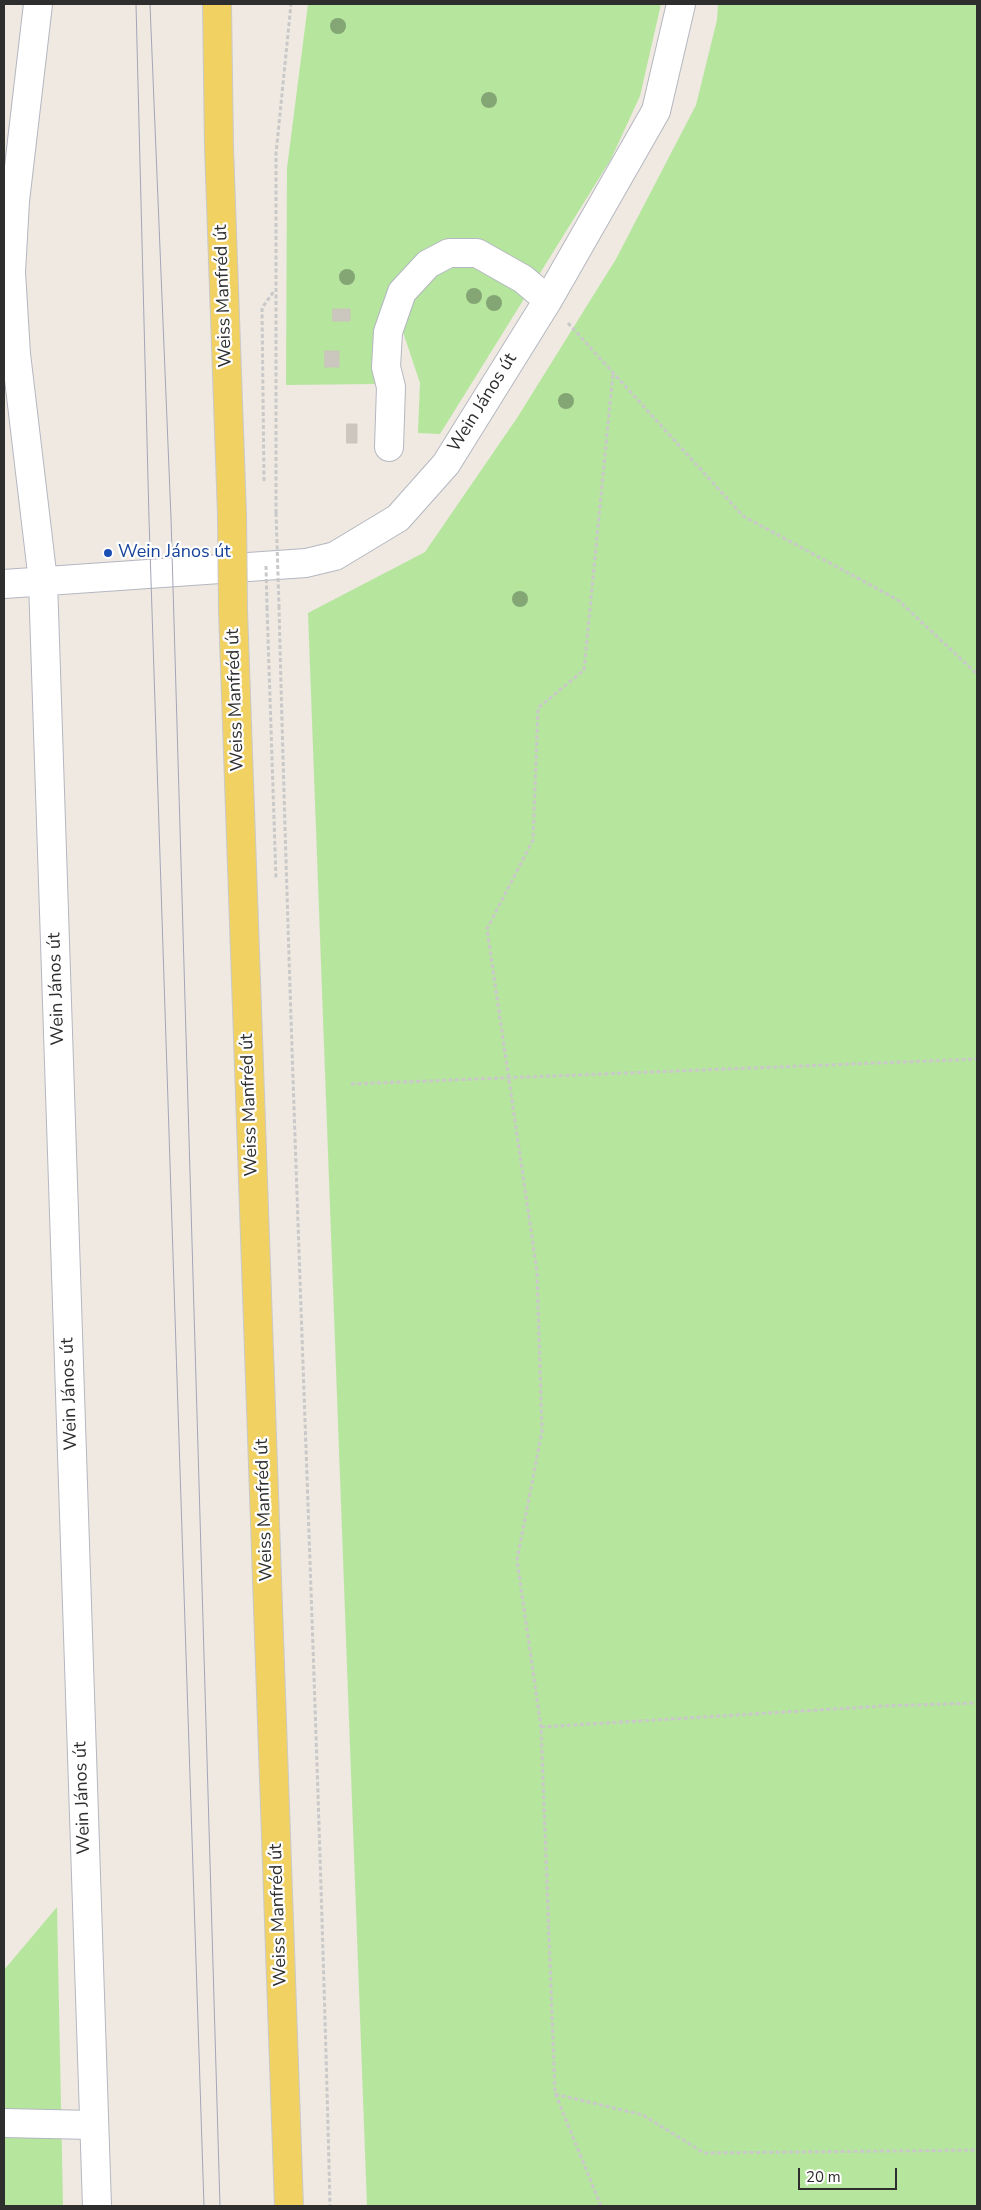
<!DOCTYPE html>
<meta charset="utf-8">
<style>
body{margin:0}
#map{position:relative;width:981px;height:2210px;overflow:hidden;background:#efe9e1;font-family:"Nunito Sans",sans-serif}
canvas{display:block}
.frame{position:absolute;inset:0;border:5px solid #2e2e2e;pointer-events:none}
.scale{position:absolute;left:798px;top:2168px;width:99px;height:22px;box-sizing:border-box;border:2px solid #2e2e2e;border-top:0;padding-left:6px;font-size:15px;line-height:18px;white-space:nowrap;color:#2e2e2e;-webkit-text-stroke:4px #fff;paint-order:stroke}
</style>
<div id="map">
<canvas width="981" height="2210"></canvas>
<div class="frame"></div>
<div class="scale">20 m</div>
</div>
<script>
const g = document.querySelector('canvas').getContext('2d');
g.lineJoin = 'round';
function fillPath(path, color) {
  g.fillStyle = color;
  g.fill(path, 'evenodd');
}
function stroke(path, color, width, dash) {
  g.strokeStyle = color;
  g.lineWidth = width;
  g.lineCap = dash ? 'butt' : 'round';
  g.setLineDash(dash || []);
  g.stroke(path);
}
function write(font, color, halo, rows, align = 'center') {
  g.font = font + ' "Nunito Sans",sans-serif';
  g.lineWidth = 4.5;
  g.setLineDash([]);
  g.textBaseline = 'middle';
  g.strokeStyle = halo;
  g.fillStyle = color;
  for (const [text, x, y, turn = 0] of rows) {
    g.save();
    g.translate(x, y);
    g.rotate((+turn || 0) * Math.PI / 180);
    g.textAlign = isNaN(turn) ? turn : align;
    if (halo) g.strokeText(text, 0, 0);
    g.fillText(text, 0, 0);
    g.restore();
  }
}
fillPath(new Path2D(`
 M308,4H661L640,96L611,159L440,434L418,433L420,383L394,305L376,384L286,385L287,168Z
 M718,4H977V2206H367L308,613L425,552L517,418L616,259L696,105L717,20Z
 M57,1907L63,2206H4V1970Z`), '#b6e59e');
const building = new Path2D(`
 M333,309H350V321H333Z
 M325,351H339V367H325Z
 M347,424H357V443H347Z`);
fillPath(building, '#cbc7bf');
stroke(building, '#cbc5ba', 1);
const minor = new Path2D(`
 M38,4L15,201L11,272L16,354L43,581L97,2206
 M389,447L391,387L386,367L388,332L402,292L428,264L449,253H477L523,279L548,300
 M4,584L306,563L335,556L398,518L446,464L548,300L656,111L681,4
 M4,2123L93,2125`);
const major = new Path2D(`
 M217,4L219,147L232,515
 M233,610L289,2206`);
stroke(minor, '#b4b7c1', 30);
stroke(major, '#c9c9c9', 30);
stroke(new Path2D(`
 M568,323L743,516L898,600L977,674
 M264,481L262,308L274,291
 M276,513V154L291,4
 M279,606C292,1140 317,1673 330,2206
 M267,607L276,879
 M351,1084L977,1059
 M541,1727L883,1706L977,1703
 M555,2094L643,2115L704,2153L977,2150
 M601,2206L555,2093L541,1727L517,1560L542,1431L537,1272L487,929L533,840L538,708L584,670L613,373`), '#c9c9c9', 3, [4, 2.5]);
stroke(minor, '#fff', 28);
stroke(major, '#f2d163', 28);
stroke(new Path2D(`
 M136,4L149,519L204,2206
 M150,4L171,518L220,2206`), '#a3a6b8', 1);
const majorBridge = new Path2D(`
 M232,515L233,610`);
stroke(majorBridge, '#c9c9c9', 30, []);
stroke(new Path2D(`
 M276,513L279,606
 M266,566L267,607`), '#c9c9c9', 3, [4, 2.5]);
stroke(majorBridge, '#f2d163', 28);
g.fillStyle = '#84a574';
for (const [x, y] of [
 [338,26],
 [489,100],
 [347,277],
 [474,296],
 [494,303],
 [566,401],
 [520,599]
]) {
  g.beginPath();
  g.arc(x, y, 8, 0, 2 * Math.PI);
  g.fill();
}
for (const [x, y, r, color] of [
 [108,553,5,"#1a4fb4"]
]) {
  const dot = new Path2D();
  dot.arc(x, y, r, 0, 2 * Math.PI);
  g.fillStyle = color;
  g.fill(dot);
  stroke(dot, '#fff', 2);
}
write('18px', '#2e2e2e', '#fff', [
 ["Weiss Manfréd út",224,296,-92],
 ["Wein János út",483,403,-58],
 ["Weiss Manfréd út",236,700,-92],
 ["Wein János út",57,989,-92],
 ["Weiss Manfréd út",250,1105,-92],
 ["Wein János út",70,1394,-92],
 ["Weiss Manfréd út",265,1510,-92],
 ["Wein János út",83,1798,-92],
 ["Weiss Manfréd út",279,1915,-92]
]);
write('18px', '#164399', '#fff', [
 ["Wein János út",118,553]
], 'left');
</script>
